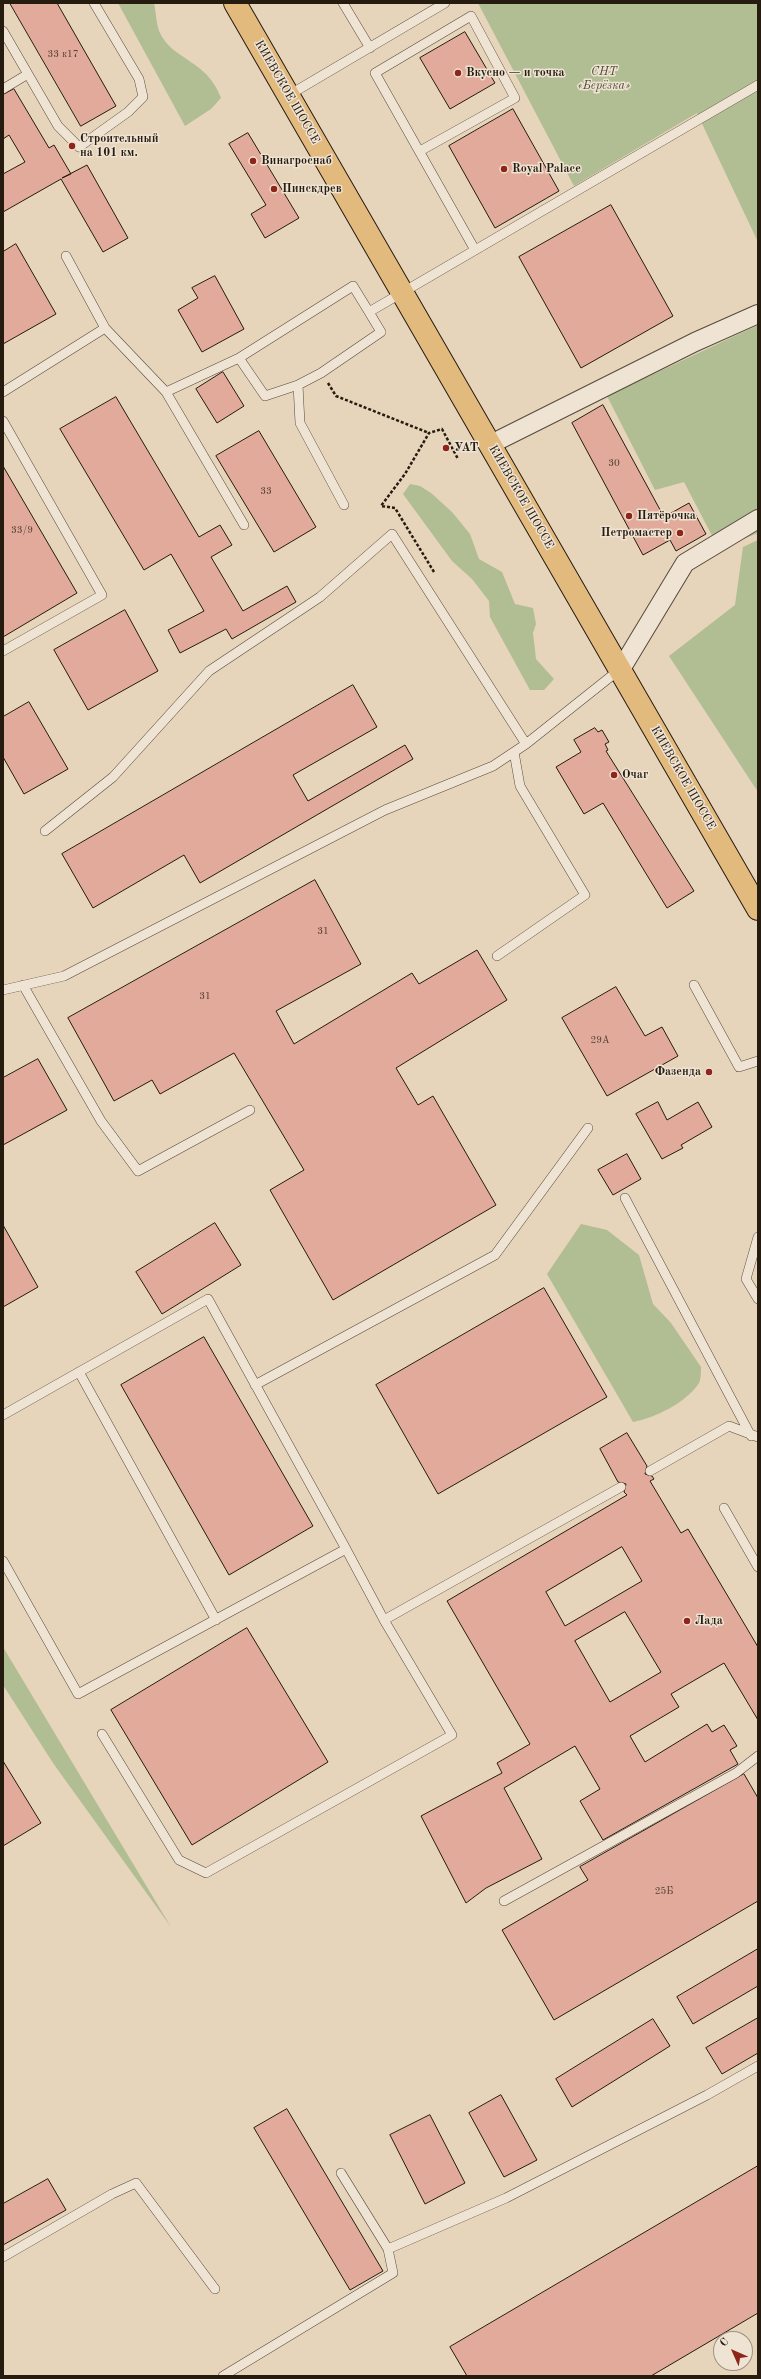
<!DOCTYPE html>
<meta charset="utf-8">
<style>
body{margin:0}
#map{position:relative;width:761px;height:2379px;overflow:hidden;background:#e6d4bb;font-family:"Old Standard TT",serif}
canvas{display:block}
.frame{position:absolute;inset:0;border:4px solid #251b0f;pointer-events:none}
.north{position:absolute;left:713px;top:2331px;width:40px;height:40px;box-sizing:border-box;background:#efe3d3;border:1px solid #9e9385;border-radius:50%;rotate:315deg;font-size:11px;font-weight:700;line-height:16px;text-align:center;color:#251b0f}
.north::after{content:'';display:block;margin:auto;width:14px;height:18px;background:#8f2418;clip-path:polygon(50% 0,100% 100%,50% 72%,0 100%)}
</style>
<div id="map">
<canvas width="761" height="2379"></canvas>
<div class="frame"></div>
<div class="north">С</div>
</div>
<script>
const g = document.querySelector('canvas').getContext('2d');
g.lineJoin = 'round';
function fillPath(path, color) {
  g.fillStyle = color;
  g.fill(path, 'evenodd');
}
function stroke(path, color, width, dash) {
  g.strokeStyle = color;
  g.lineWidth = width;
  g.lineCap = dash ? 'butt' : 'round';
  g.setLineDash(dash || []);
  g.stroke(path);
}
function write(font, color, halo, rows, align = 'center') {
  g.font = font + ' "Old Standard TT",serif';
  g.lineWidth = 3;
  g.setLineDash([]);
  g.textBaseline = 'middle';
  g.strokeStyle = halo;
  g.fillStyle = color;
  for (const [text, x, y, turn = 0] of rows) {
    g.save();
    g.translate(x, y);
    g.rotate((+turn || 0) * Math.PI / 180);
    g.textAlign = isNaN(turn) ? turn : align;
    if (halo) g.strokeText(text, 0, 0);
    g.fillText(text, 0, 0);
    g.restore();
  }
}
fillPath(new Path2D(`
 M118,3H154C156,12 156,22 159,31C172,61 207,59 221,98L211,109L185,126Z
 M478,3H758V242L697,113L574,186Z
 M758,325V533L719,549L684,482L655,490L607,396Z
 M410,484L420,486L431,493L452,512L470,534L479,559L502,572L515,604L533,608L536,624L533,633L536,659L554,679L544,690H530L490,617L489,601L472,579L452,561L403,494Z
 M758,540V792L669,656L735,605L743,547Z
 M581,1224L607,1230L639,1255L653,1304L671,1323L701,1367C701,1372 701,1379 699,1383C687,1402 655,1418 633,1422L547,1274Z
 M3,1647L171,1927L53,1763L3,1685Z`), '#b1bd93');
const building = new Path2D(`
 M10,3H57L116,106L81,126Z
 M465,32L495,83L450,109L420,58Z
 M14,89L49,148L54,145L71,174L62,178L87,165L128,238L103,252L61,179L3,212V174L25,162L9,135L3,139V95Z
 M513,109L559,191L495,228L449,146Z
 M248,133L299,218L265,238L251,214L266,205L229,144Z
 M611,205L673,316L581,368L519,257Z
 M16,244L56,314L3,344V252Z
 M215,276L244,329L202,352L178,310L198,298L192,288Z
 M223,372L244,406L217,423L196,389Z
 M116,397L199,537L220,525L232,545L211,557L243,611L287,586L296,602L232,639L226,629L180,653L168,630L204,611L171,554L144,570L60,429Z
 M603,405L664,517L689,503L706,534L676,551L670,540L643,555L572,423Z
 M259,431L316,527L274,552L216,456Z
 M3,466L77,593L3,637Z
 M125,610L158,671L88,710L54,650Z
 M353,685L377,727L293,775L308,801L405,745L413,759L200,883L184,855L93,908L62,854Z
 M29,702L68,769L24,794L3,757V717Z
 M595,728L598,732L602,730L609,742L605,744L608,750L606,751L694,891L667,908L603,803L584,814L556,767L581,752L574,740Z
 M315,880L361,964L276,1011L294,1044L412,973L419,984L477,950L507,1000L396,1068L418,1105L433,1096L496,1205L333,1300L270,1190L304,1170L234,1053L160,1094L152,1080L114,1101L68,1018Z
 M616,987L645,1036L662,1027L678,1056L607,1096L562,1018Z
 M38,1059L67,1110L3,1145V1078Z
 M658,1102L667,1120L698,1102L712,1127L681,1145L683,1148L662,1159L636,1114Z
 M627,1154L641,1179L613,1195L598,1170Z
 M215,1223L241,1265L162,1314L136,1272Z
 M3,1225L38,1287L3,1307Z
 M544,1288L607,1397L438,1494L376,1385Z
 M204,1337L313,1526L229,1575L121,1385Z
 M627,1433L647,1466L645,1474L652,1476L654,1479L650,1481L681,1533L688,1529L758,1647V1720L724,1663L671,1694L679,1707L630,1736L645,1762L707,1724L712,1732L724,1725L737,1746L730,1750L738,1764L603,1840L580,1801L600,1789L575,1746L504,1788L542,1859L486,1888L466,1903L421,1816L502,1773L497,1763L530,1744L447,1601L627,1495L624,1492L626,1484L618,1482L600,1449ZM622,1547L642,1581L565,1626L546,1592ZM625,1612L661,1672L610,1702L575,1641Z
 M247,1628L328,1762L192,1845L111,1710Z
 M3,1761L41,1823L3,1846Z
 M744,1774L758,1798V1901L554,2020L502,1930L588,1880L580,1867Z
 M758,1949V1986L693,2024L677,1997Z
 M758,2018V2053L722,2074L706,2048Z
 M653,2019L670,2046L572,2107L556,2079Z
 M501,2095L537,2160L504,2177L469,2113Z
 M287,2109L383,2271L350,2290L254,2128Z
 M430,2115L465,2183L425,2204L390,2135Z
 M758,2166V2313L651,2376H467L450,2347Z
 M48,2179L66,2210L3,2245V2204Z`);
fillPath(building, '#e1aa9a');
stroke(building, '#251b0f', 1);
const lane = new Path2D(`
 M343,3L370,48
 M3,31L58,126L79,147L128,112L143,97L139,79L94,3
 M3,89L28,74
 M289,95L445,3
 M420,151L515,98L471,16L375,73L475,250
 M369,312L381,332L321,373L298,385L265,396L239,358L353,286L369,312L758,85
 M105,328L166,392L244,525
 M298,385L300,423L344,505
 M3,392L105,328L66,256
 M166,392L239,358
 M3,421L102,595L3,651
 M45,831L113,777L209,671L320,597L392,534L526,744
 M497,956L585,895L520,786L514,752
 M23,985L101,1121L138,1171L250,1110
 M694,985L739,1067L758,1061
 M3,990L64,976L385,810L493,766L526,744L619,670
 M625,1198L751,1436
 M758,1237L746,1279L758,1299
 M79,1372L216,1620
 M255,1385L495,1255L588,1128
 M3,1415L208,1299L346,1549L78,1694L3,1561
 M650,1471L729,1426L758,1437
 M724,1508L758,1567
 M384,1620L621,1487
 M102,1734L179,1860L206,1873L452,1735L384,1620L346,1549
 M504,1901L736,1773L758,1756
 M341,2173L388,2249L506,2198L707,2095L758,2066
 M3,2257L112,2194L136,2183L215,2289
 M223,2376L393,2273L388,2249`);
const street = new Path2D(`
 M491,444L695,342L758,314
 M621,669L685,563L758,519`);
const highway = new Path2D(`
 M235,3L758,909`);
stroke(lane, '#55493a', 10);
stroke(street, '#55493a', 20);
stroke(highway, '#251b0f', 24);
stroke(new Path2D(`
 M328,383L336,396L429,433
 M434,572L395,508L381,506L405,474L429,433L442,429L458,459`), '#251b0f', 2.5, [3, 2]);
stroke(lane, '#efe3d3', 9);
stroke(street, '#efe3d3', 18);
stroke(highway, '#e3ba7e', 22);
for (const [x, y, r, color] of [
 [458,73,4,"#8f2418"],
 [72,146,4,"#8f2418"],
 [253,161,4,"#8f2418"],
 [504,169,4,"#8f2418"],
 [274,189,4,"#8f2418"],
 [446,448,4,"#8f2418"],
 [629,516,4,"#8f2418"],
 [680,533,4,"#8f2418"],
 [614,775,4,"#8f2418"],
 [709,1072,4,"#8f2418"],
 [687,1621,4,"#8f2418"]
]) {
  const dot = new Path2D();
  dot.arc(x, y, r, 0, 2 * Math.PI);
  g.fillStyle = color;
  g.fill(dot);
  stroke(dot, '#efe3d3', 1.5);
}
write('10px', '#543f32', null, [
 ["33 к17",63,54],
 ["30",614,463],
 ["33",266,491],
 ["33/9",22,530],
 ["31",323,931],
 ["31",205,996],
 ["29А",600,1040],
 ["25Б",664,1891]
]);
write('italic 12px', '#4f4c37', '#efe3d3', [
 ["СНТ",604,72],
 ["«Берёзка»",604,86]
]);
write('bold 12px', '#251b0f', '#efe3d3', [
 ["Вкусно — и точка",466,73],
 ["Строительный",80,139],
 ["на 101 км.",80,153],
 ["Винагроснаб",261,161],
 ["Royal Palace",512,169],
 ["Пинскдрев",282,189],
 ["УАТ",454,448],
 ["Пятёрочка",637,516],
 ["Петромастер",672,533,"right"],
 ["Очаг",622,775],
 ["Фазенда",701,1072,"right"],
 ["Лада",695,1621]
], 'left');
write('12px', '#251b0f', '#efe3d3', [
 ["КИЕВСКОЕ ШОССЕ",287,92,60],
 ["КИЕВСКОЕ ШОССЕ",521,497,60],
 ["КИЕВСКОЕ ШОССЕ",683,778,60]
]);
</script>
